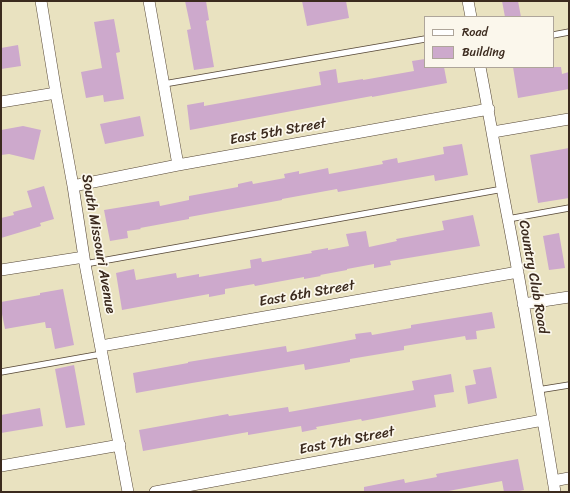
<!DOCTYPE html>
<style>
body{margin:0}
#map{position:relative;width:570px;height:493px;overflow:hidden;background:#e9e2c0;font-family:Sriracha,sans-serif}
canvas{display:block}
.frame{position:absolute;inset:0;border:2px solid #3b2a1e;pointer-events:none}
.legend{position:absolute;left:424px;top:16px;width:130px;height:52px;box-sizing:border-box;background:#fbf7ec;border:1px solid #aea59a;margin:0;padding:5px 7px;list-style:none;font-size:12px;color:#3b2a1e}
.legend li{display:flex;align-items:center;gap:8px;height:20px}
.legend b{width:20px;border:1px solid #aea59a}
</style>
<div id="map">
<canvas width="570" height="493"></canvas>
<div class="frame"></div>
<ul class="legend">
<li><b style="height:5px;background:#fff"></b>Road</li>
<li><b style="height:11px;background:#cda9cc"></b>Building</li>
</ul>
</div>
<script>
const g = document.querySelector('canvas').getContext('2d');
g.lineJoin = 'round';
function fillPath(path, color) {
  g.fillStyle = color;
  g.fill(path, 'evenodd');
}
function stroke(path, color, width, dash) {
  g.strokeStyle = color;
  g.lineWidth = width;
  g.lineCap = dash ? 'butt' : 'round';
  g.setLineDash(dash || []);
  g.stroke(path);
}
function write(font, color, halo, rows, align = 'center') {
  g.font = font + ' Sriracha,sans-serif';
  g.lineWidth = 3.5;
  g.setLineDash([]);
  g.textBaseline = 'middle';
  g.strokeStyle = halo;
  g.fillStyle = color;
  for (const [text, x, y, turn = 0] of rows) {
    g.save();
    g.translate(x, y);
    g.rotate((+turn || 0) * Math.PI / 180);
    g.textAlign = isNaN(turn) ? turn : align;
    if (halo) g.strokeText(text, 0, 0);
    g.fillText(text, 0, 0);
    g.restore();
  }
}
fillPath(new Path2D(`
 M185,1H206L209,20L206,21L214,67L194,70L187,30L191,29Z
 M302,1H346L349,18L307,26Z
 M502,1H518L521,17H505Z
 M114,19L120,52L116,53L124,99L104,102L103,95L86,98L81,72L102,68L94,22Z
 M18,45L21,66L1,69V48Z
 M425,59V67H444L447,83L372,97V96L190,130L187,105L204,102V106L321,85L319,72L336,69L338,83L363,79V80L414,71L412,61Z
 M513,67H561L562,74L569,72V89L518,98Z
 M140,116L144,136L105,144L100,124Z
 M23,126L41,130L34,160L9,154L1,155V130Z
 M462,144L468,175L435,181L434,175L338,192L337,189L282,199V200L189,217V219L140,228L141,229L127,231L128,238L110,241L104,210L159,201L160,206L189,200V196L238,187V184L252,181L253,184L285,178L284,174L299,171V174L328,168L329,174L383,164L382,161L397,158L398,163L444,154L443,147Z
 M569,148V198L538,203L530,155Z
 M44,186L54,219L40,223L41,226L1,238V218L14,215L13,212L32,207L27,191Z
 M473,215L480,246L390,261L391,265L374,268V264L347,269V270L320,275L321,276L304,279V277L255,286L254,284L225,289V294L209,297V294L122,310L116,273L134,269L136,280L176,273L177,278L199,274V277L251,268L250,260L261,258L262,262L312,253L311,251L328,248V250L349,246L346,234L366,231L369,247L397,241L396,239L444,230L442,221Z
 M559,233L565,268L549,270L543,236Z
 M63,289L74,345L55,349L51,328H46L45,322L5,329L1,309V302L40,295V293Z
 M492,312L495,328L476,331L477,339L466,340L465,336L404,346V350L350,359V362L305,370L304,364L192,383L136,393L133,373L188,363V362L286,346L287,352L356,339L355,334L371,332L372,335L411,328V325Z
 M74,365L85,425L66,428L55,369Z
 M491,367L497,398L468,404L465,386L476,384L473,370Z
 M451,374L454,392L434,395L436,407L362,421L361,419L316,427L317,429L302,432L301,426L248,435V432L143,451L139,430L228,414L229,416L288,407L289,412L414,390L412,381Z
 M40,408L43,426L1,433V415Z
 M518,459L524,490L513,492H504L502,481L443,492H364V487L404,479L405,483L437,477L436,474Z`), '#cda9cc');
const lane = new Path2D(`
 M553,35L569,32
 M164,84L425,39
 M508,219L569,208
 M85,264L503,189
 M1,372L102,354
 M538,390L569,385`);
const street = new Path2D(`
 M41,1L56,93L73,186L85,264L128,492
 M149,1L178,165
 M468,1L471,17
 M480,67C490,118 498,169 508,219C521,286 532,353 543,420C547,444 551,468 555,492
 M1,102L56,93
 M493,132L569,119
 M73,186L178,165L489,109
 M1,270L84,257
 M523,304L569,297
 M101,346L518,272
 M1,466L120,445
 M553,481L569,478
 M155,492L543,420`);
stroke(lane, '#554636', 7);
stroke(street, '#554636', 12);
stroke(lane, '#fff', 5.5);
stroke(street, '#fff', 11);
write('14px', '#3b2a1e', '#fbf7ec', [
 ["East 5th Street",278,132,-10],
 ["South Missouri Avenue",98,244,80],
 ["Country Club Road",533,277,80],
 ["East 6th Street",307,294,-10],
 ["East 7th Street",347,441,-11]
]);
</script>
